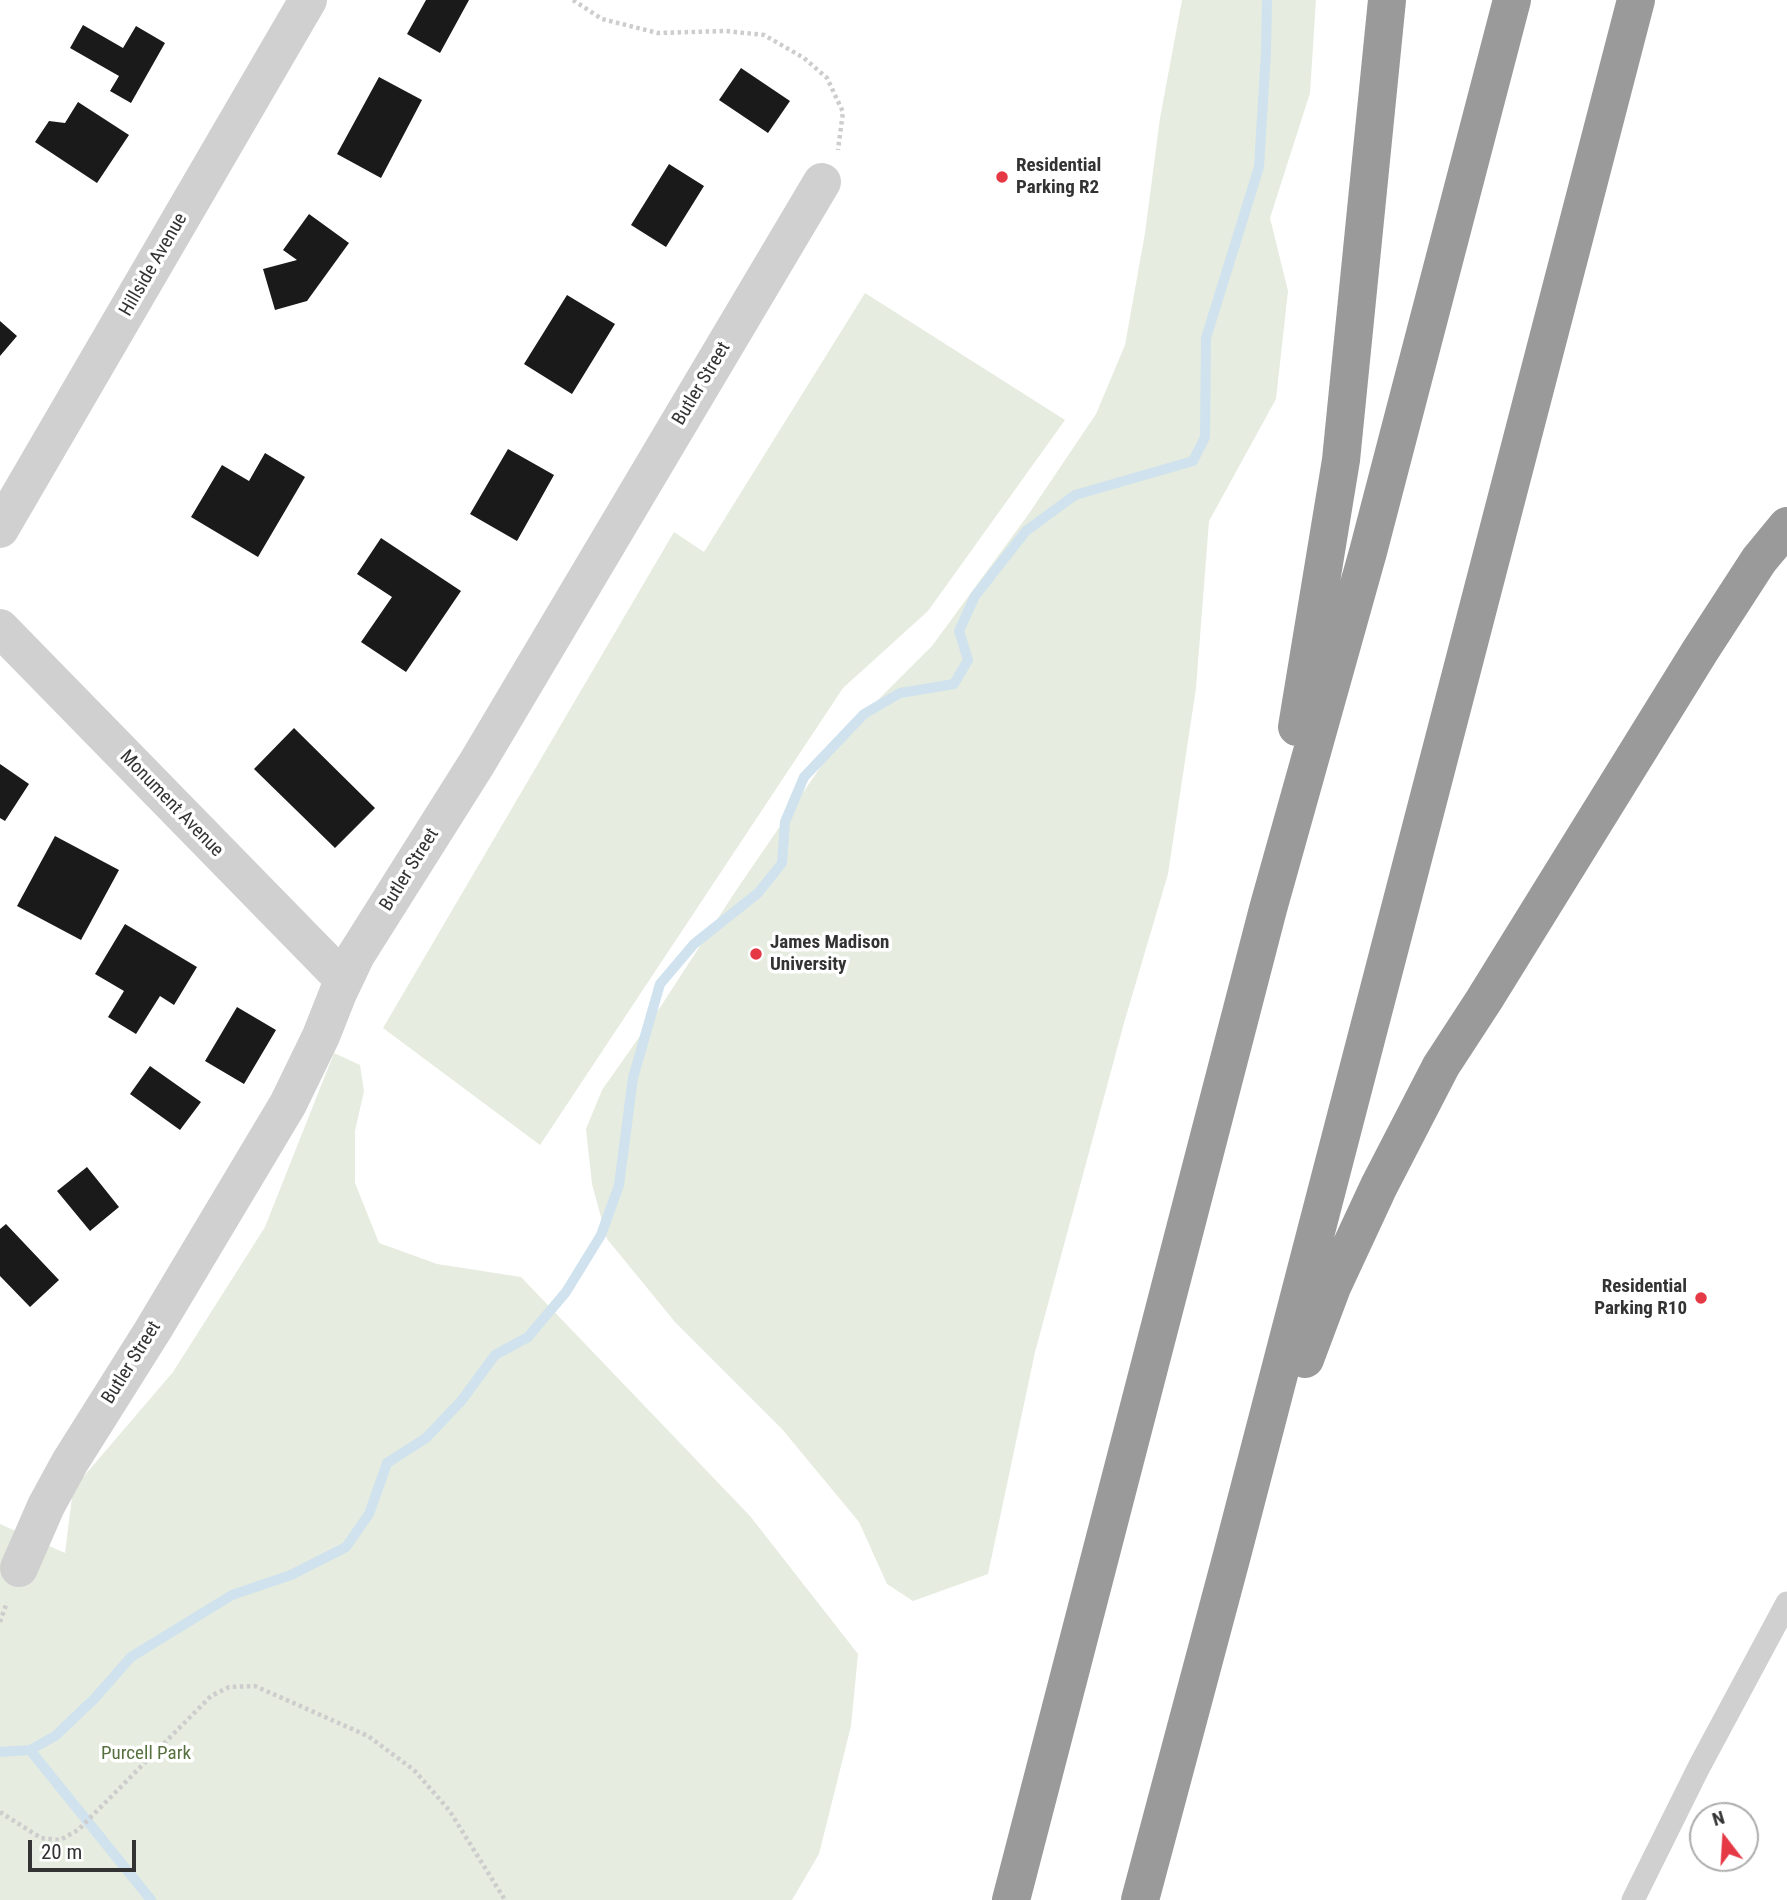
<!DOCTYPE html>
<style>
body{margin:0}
#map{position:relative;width:1787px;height:1900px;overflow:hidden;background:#fff;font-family:"Roboto Condensed",sans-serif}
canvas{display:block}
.north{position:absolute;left:1689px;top:1802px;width:70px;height:70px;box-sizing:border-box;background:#fff;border:2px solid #adadad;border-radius:50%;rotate:343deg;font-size:19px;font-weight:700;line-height:28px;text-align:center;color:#333}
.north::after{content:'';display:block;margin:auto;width:24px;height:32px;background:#e63946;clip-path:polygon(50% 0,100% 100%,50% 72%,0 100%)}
.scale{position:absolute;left:28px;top:1840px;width:108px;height:32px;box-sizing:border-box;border:4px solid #333;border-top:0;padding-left:9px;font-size:21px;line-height:24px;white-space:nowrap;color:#333;-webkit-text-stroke:5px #fff;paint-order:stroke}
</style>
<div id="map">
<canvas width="1787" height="1900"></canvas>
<div class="north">N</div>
<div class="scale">20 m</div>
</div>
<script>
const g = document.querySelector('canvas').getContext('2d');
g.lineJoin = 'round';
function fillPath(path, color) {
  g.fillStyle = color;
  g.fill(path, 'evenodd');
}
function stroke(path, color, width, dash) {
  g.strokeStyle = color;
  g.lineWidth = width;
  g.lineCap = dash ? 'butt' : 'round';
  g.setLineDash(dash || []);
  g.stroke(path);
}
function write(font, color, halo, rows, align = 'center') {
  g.font = font + ' "Roboto Condensed",sans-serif';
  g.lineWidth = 7;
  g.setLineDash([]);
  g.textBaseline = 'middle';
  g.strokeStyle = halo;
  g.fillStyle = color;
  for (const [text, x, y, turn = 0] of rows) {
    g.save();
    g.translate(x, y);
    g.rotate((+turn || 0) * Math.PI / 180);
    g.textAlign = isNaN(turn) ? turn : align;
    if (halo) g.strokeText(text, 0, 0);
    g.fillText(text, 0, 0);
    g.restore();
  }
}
fillPath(new Path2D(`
 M1182,0H1316L1310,93L1270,218L1288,291L1276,399L1209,521L1196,688L1168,874L1124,1023L1035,1352L988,1574L913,1601L887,1584L859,1522L782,1429L675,1322L607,1239L592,1184L586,1129L602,1090L661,1006L735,892L841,737L932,646L1028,515L1096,414L1125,345L1145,233L1160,118Z
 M865,293L1065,420L928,611L843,688L540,1145L383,1028L674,532L704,552Z
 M334,1053L360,1065L364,1091L355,1131V1183L379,1243L437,1264L521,1277L750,1516L858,1654L851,1726L819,1854L792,1900H0V1524L65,1553L73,1489L173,1372L265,1227Z`), '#e6ecdf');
stroke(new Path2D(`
 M30,1750L151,1900
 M0,1752L30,1750L55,1736L95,1698L131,1657L232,1595L291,1575L346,1547L369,1514L387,1463L426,1438L462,1400L495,1355L528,1337L566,1292L601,1235L619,1185L633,1078L660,984L694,944L758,893L782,863L785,822L804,777L864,714L900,693L954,684L968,660L959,631L975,596L1026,531L1075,495L1193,461L1205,437L1206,338L1259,167L1266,52L1267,0`), '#cfe2ee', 10);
fillPath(new Path2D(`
 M426,0H469L440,53L407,34Z
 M83,25L123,48L136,26L165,43L131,103L110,91L119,76L70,48Z
 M741,68L790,101L768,133L719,100Z
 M379,77L422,100L381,178L337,154Z
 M78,102L129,135L97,183L35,142L49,121L65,123Z
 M669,164L704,186L666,247L631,225Z
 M309,214L349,243L307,301L275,310L263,269L297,260L283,250Z
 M567,295L615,324L572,394L524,364Z
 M0,321L17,336L0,356Z
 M508,449L554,475L517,541L470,514Z
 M265,453L305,477L258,557L191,517L222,465L249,481Z
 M381,538L461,591L406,672L361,642L392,597L357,574Z
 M294,728L375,808L335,848L254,769Z
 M0,764L29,784L5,821L0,818Z
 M55,836L119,870L81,940L17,906Z
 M125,924L197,967L174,1005L160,996L136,1034L108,1017L124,991L95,974Z
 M237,1007L276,1030L244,1084L205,1061Z
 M150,1066L201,1102L180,1130L130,1094Z
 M87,1167L119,1207L90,1231L57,1191Z
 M6,1224L59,1280L30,1307L0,1276V1229Z`), '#1a1a1a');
stroke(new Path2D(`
 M573,0L602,19L658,33L726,31L764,35L804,58L827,78L843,112L838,150
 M0,1622L7,1602
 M0,1812L41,1838L60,1840L78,1830L211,1696L229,1687L255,1686L368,1736L414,1770L449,1810L505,1900`), '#cdcdcd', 4.5, [3.5, 3.5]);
stroke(new Path2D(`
 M1633,1900L1699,1767L1787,1603`), '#d0d0d0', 23);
stroke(new Path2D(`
 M0,529L308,0
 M0,628L343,979
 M19,1568L46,1506L70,1462L153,1330L288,1104L321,1036L338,993L356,955L477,763L822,182`), '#d0d0d0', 38);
stroke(new Path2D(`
 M1297,727L1341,460L1387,0
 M1305,1359L1332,1287L1379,1186L1441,1066L1484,1000L1700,651L1759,560L1787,526
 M1011,1900L1268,909L1368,552L1512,0
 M1140,1900L1232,1555L1636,0`), '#9a9a9a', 38);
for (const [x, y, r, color] of [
 [1002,177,7,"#e63946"],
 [756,954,7,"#e63946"],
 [1701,1298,7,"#e63946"]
]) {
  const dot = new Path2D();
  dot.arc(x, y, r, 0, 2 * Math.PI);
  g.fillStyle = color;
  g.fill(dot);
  stroke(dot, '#fff', 2.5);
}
write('bold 19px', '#333', '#fff', [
 ["Residential",1016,166],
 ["Parking R2",1016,188],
 ["James Madison",770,943],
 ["University",770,965],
 ["Residential",1687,1287,"right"],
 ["Parking R10",1687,1309,"right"]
], 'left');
write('19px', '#333', '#fff', [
 ["Hillside Avenue",154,265,-60],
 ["Butler Street",702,384,-59],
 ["Monument Avenue",171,804,46],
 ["Butler Street",410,870,-58],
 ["Butler Street",132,1363,-58]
]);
write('19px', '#56703f', '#fff', [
 ["Purcell Park",146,1754]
]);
</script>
